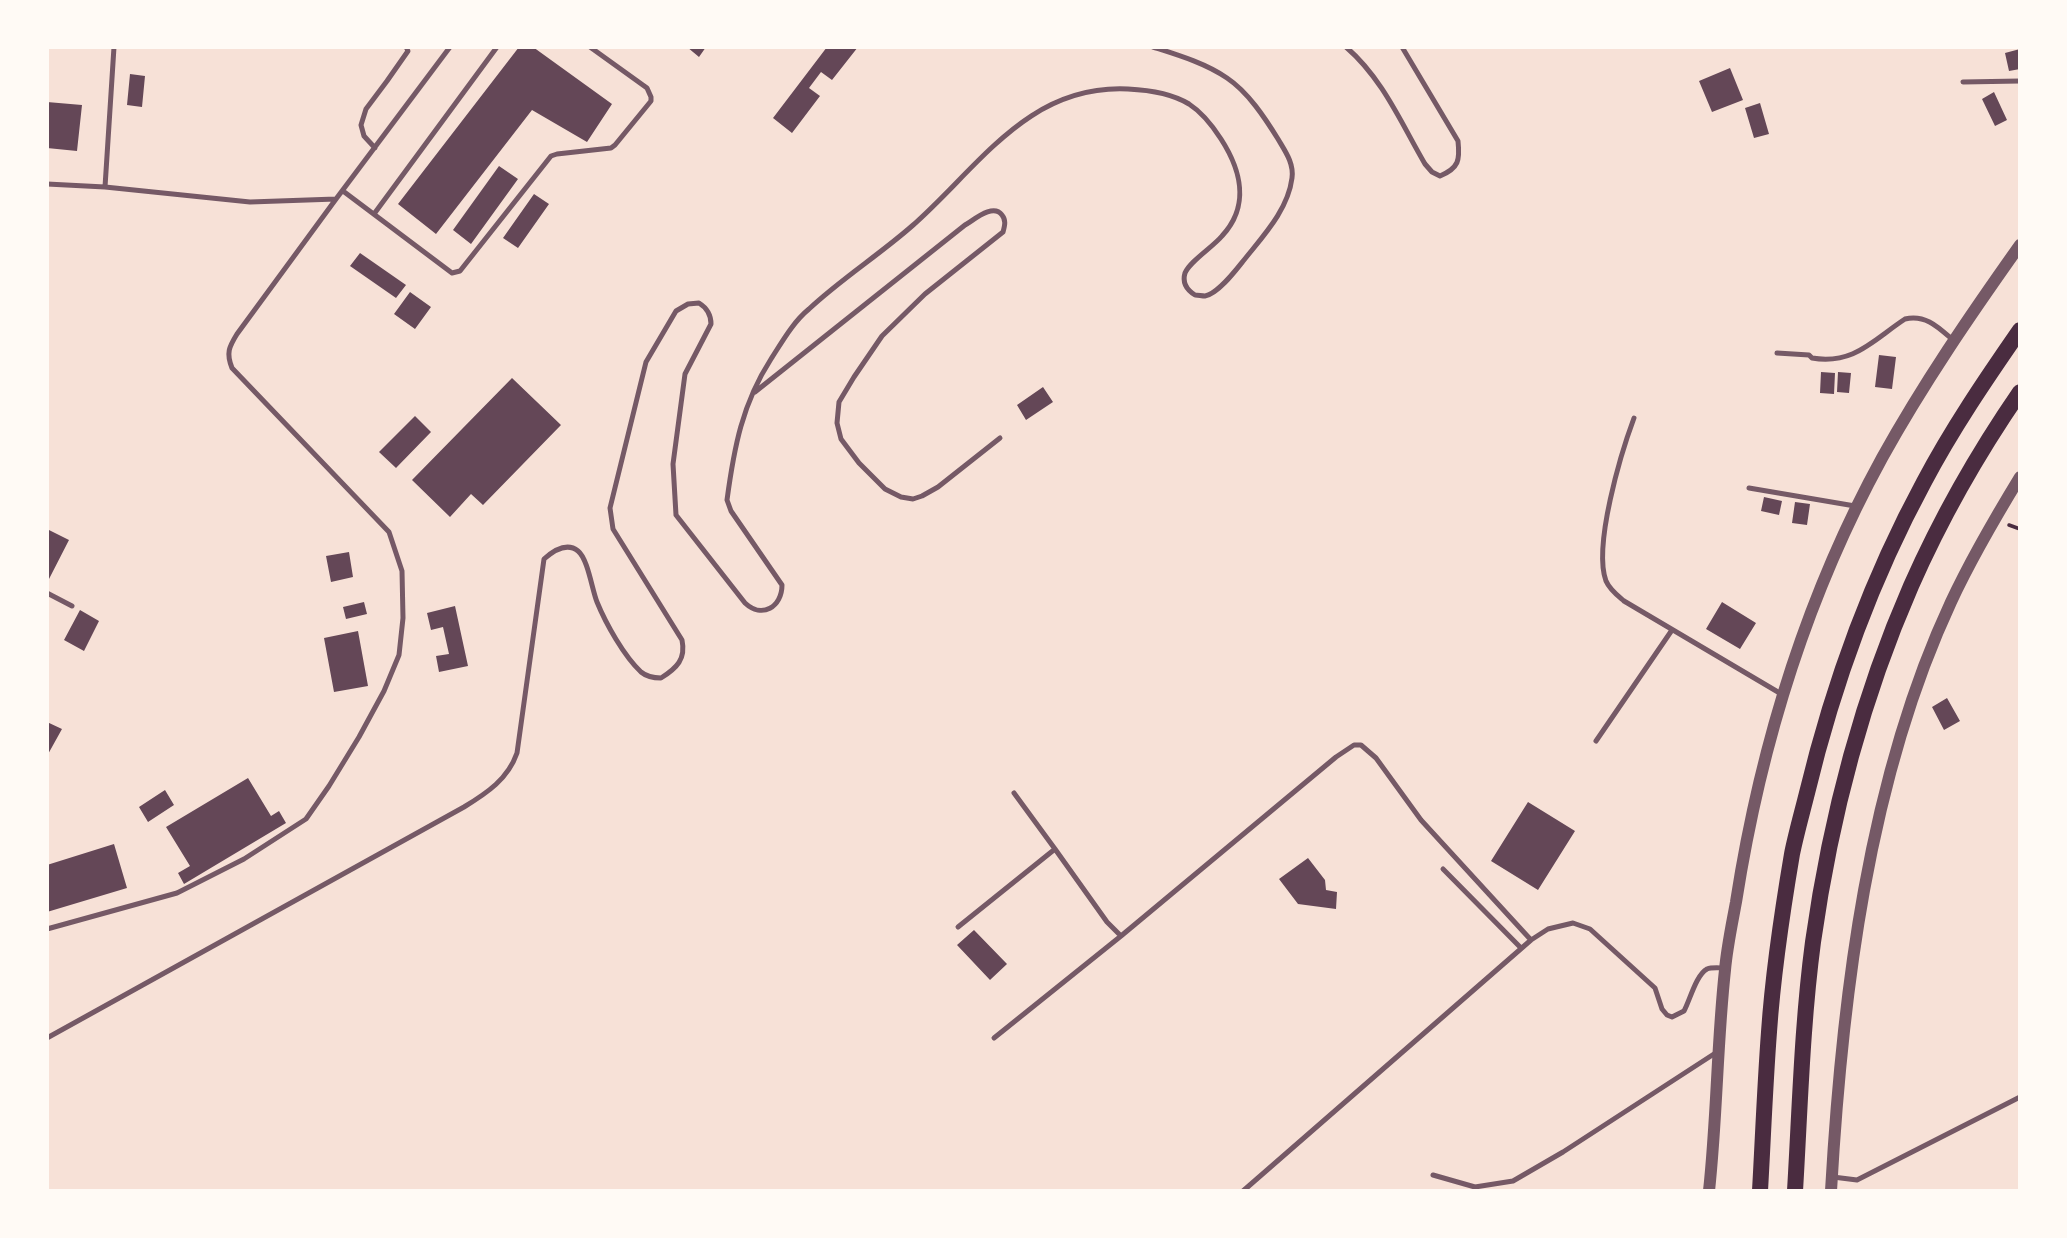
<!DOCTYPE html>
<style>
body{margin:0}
#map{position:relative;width:2067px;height:1238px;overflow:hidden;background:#f7e1d7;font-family:"Fira Sans Condensed",sans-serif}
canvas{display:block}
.frame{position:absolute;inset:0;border:49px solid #fffaf5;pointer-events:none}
</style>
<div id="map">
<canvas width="2067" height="1238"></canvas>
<div class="frame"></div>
</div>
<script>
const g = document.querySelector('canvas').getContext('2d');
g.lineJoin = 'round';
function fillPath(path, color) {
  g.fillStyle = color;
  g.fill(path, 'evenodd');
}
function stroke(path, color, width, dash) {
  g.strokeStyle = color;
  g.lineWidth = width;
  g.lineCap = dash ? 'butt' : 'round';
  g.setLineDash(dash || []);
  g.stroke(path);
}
fillPath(new Path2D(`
 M519,47H533L612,104L587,142L532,110L436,234L398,204Z
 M687,47H706L699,57Z
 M827,47H858L832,80L821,72L809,88L820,96L792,133L773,118Z
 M2020,49V69L2009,71L2005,53Z
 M1730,68L1743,100L1712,112L1699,81Z
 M130,74L145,76L142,107L127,105Z
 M1994,92L2007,120L1995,126L1982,99Z
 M47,102L82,105L77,151L47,148Z
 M1760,103L1769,134L1754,138L1745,108Z
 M499,166L518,179L471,244L453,230Z
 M534,194L549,204L518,248L503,238Z
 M360,253L406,285L396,298L350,266Z
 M410,292L431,307L415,329L394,314Z
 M1879,355L1896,357L1892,389L1875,387Z
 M1821,372L1835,373L1834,394L1820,393Z
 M1838,372L1851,373L1849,393L1837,392Z
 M512,378L561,425L483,505L471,494L450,517L412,480Z
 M1043,387L1053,402L1026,420L1017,405Z
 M415,416L431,432L396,468L379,452Z
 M1764,497L1782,501L1779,515L1761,511Z
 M1795,502L1810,504L1807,525L1792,523Z
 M47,529L69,540L49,579L47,578Z
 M349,552L353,577L331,582L326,556Z
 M364,602L367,614L346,619L343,607Z
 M1722,602L1756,623L1740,649L1706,629Z
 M455,606L468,666L439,672L436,656L449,654L443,627L431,630L427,613Z
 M80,610L99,621L84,651L64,640Z
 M358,631L368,686L334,692L324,638Z
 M1947,698L1960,721L1944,730L1932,707Z
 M47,722L62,729L47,756Z
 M248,778L271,816L279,811L286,823L184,884L178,873L190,866L166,827Z
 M165,790L174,805L148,822L139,807Z
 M1528,802L1575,831L1538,890L1491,861Z
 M114,844L127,888L47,912V865Z
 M1308,858L1325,880L1326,890L1337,892L1336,909L1298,904L1279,879Z
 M974,930L1007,964L990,980L957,945Z`), '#644757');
stroke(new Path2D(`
 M2009,525L2020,529`), '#4a2c40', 3.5);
stroke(new Path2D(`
 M1346,47C1383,79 1401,123 1425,164L1432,172L1440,176C1459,168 1460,160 1458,141L1402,47
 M1963,82L2020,81
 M375,148L364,136L361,125L366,109L387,81L408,51L406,47
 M47,184L105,187L250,202L336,199L450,47
 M105,187L114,47
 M343,191L452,273L460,271L551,156L557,154L611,148L615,145L651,101V97L647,88L590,47
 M374,214L497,47
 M1777,353L1809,355L1812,358C1854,365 1873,340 1905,319C1926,314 1939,328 1954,341
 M755,392L965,225C974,220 993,203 1002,215C1006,220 1005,225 1003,232L925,294L882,336L854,377L839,402L837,423L841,439L859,463L885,489L901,497L913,499L922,496L938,487L1000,438
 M1634,418C1621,453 1593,546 1606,581C1610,590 1617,595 1624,601L1783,695
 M1749,488L1855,506
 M47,593L72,606
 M1596,741L1672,630
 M1014,793L1055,849
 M1443,869L1521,948
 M958,927L1055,849L1107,922L1121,936L1336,757L1354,745H1361L1376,758L1421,820L1531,940L1548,929L1573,923L1590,929L1655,988L1662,1009L1667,1015L1672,1017L1684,1011C1690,1000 1696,975 1707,969C1712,967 1719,968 1725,968
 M47,929L177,893L244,859L306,819L329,786L359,737L384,691L399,655L403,618L402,571L389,532L232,368C226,353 229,347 237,334L336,199
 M47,1038L464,807C487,793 508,779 517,753L544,559C553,551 567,542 578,551C588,559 592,590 597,602C606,624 624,656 641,672C647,677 654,678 661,678C677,668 686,659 682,640L613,529L610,508L646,362L676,311L688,304L699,303C707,308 711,315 711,324L685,374L673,464L676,515L745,603C762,619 782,607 782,585L731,511L727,500C734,448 742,404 771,359C782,342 793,322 809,309C841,279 879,255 912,226C979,167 1028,84 1128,89C1149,90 1171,93 1189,104C1203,113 1212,125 1221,139C1241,170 1250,206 1222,236C1213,247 1190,261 1185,273C1182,283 1187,290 1195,295C1198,295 1202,296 1205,296C1218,294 1236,270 1244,260C1263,236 1288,210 1292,178C1294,163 1285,151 1278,139C1265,118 1248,92 1227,78C1205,63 1178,55 1153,47
 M994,1038L1121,936
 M1433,1175L1475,1187L1513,1181L1563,1152L1717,1052
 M1833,1177L1857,1180L2020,1097
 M1243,1191L1531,940`), '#755966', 5);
stroke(new Path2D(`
 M1709,1191C1717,1117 1717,1043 1725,970C1727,947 1732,924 1736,902C1760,748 1807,595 1882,458C1923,384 1971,314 2020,245
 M1831,1191C1842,997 1868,780 1951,602C1971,559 1995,518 2020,477`), '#755966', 12);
stroke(new Path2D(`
 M1760,1191C1763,1138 1765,1085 1769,1032C1773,973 1782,913 1792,854C1796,834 1802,813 1807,793C1833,685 1871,580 1924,482C1952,429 1986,379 2020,330
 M1795,1191C1800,1108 1802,1025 1813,942C1830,821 1862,698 1911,586C1941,518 1978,453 2020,392`), '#4a2c40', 16);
</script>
